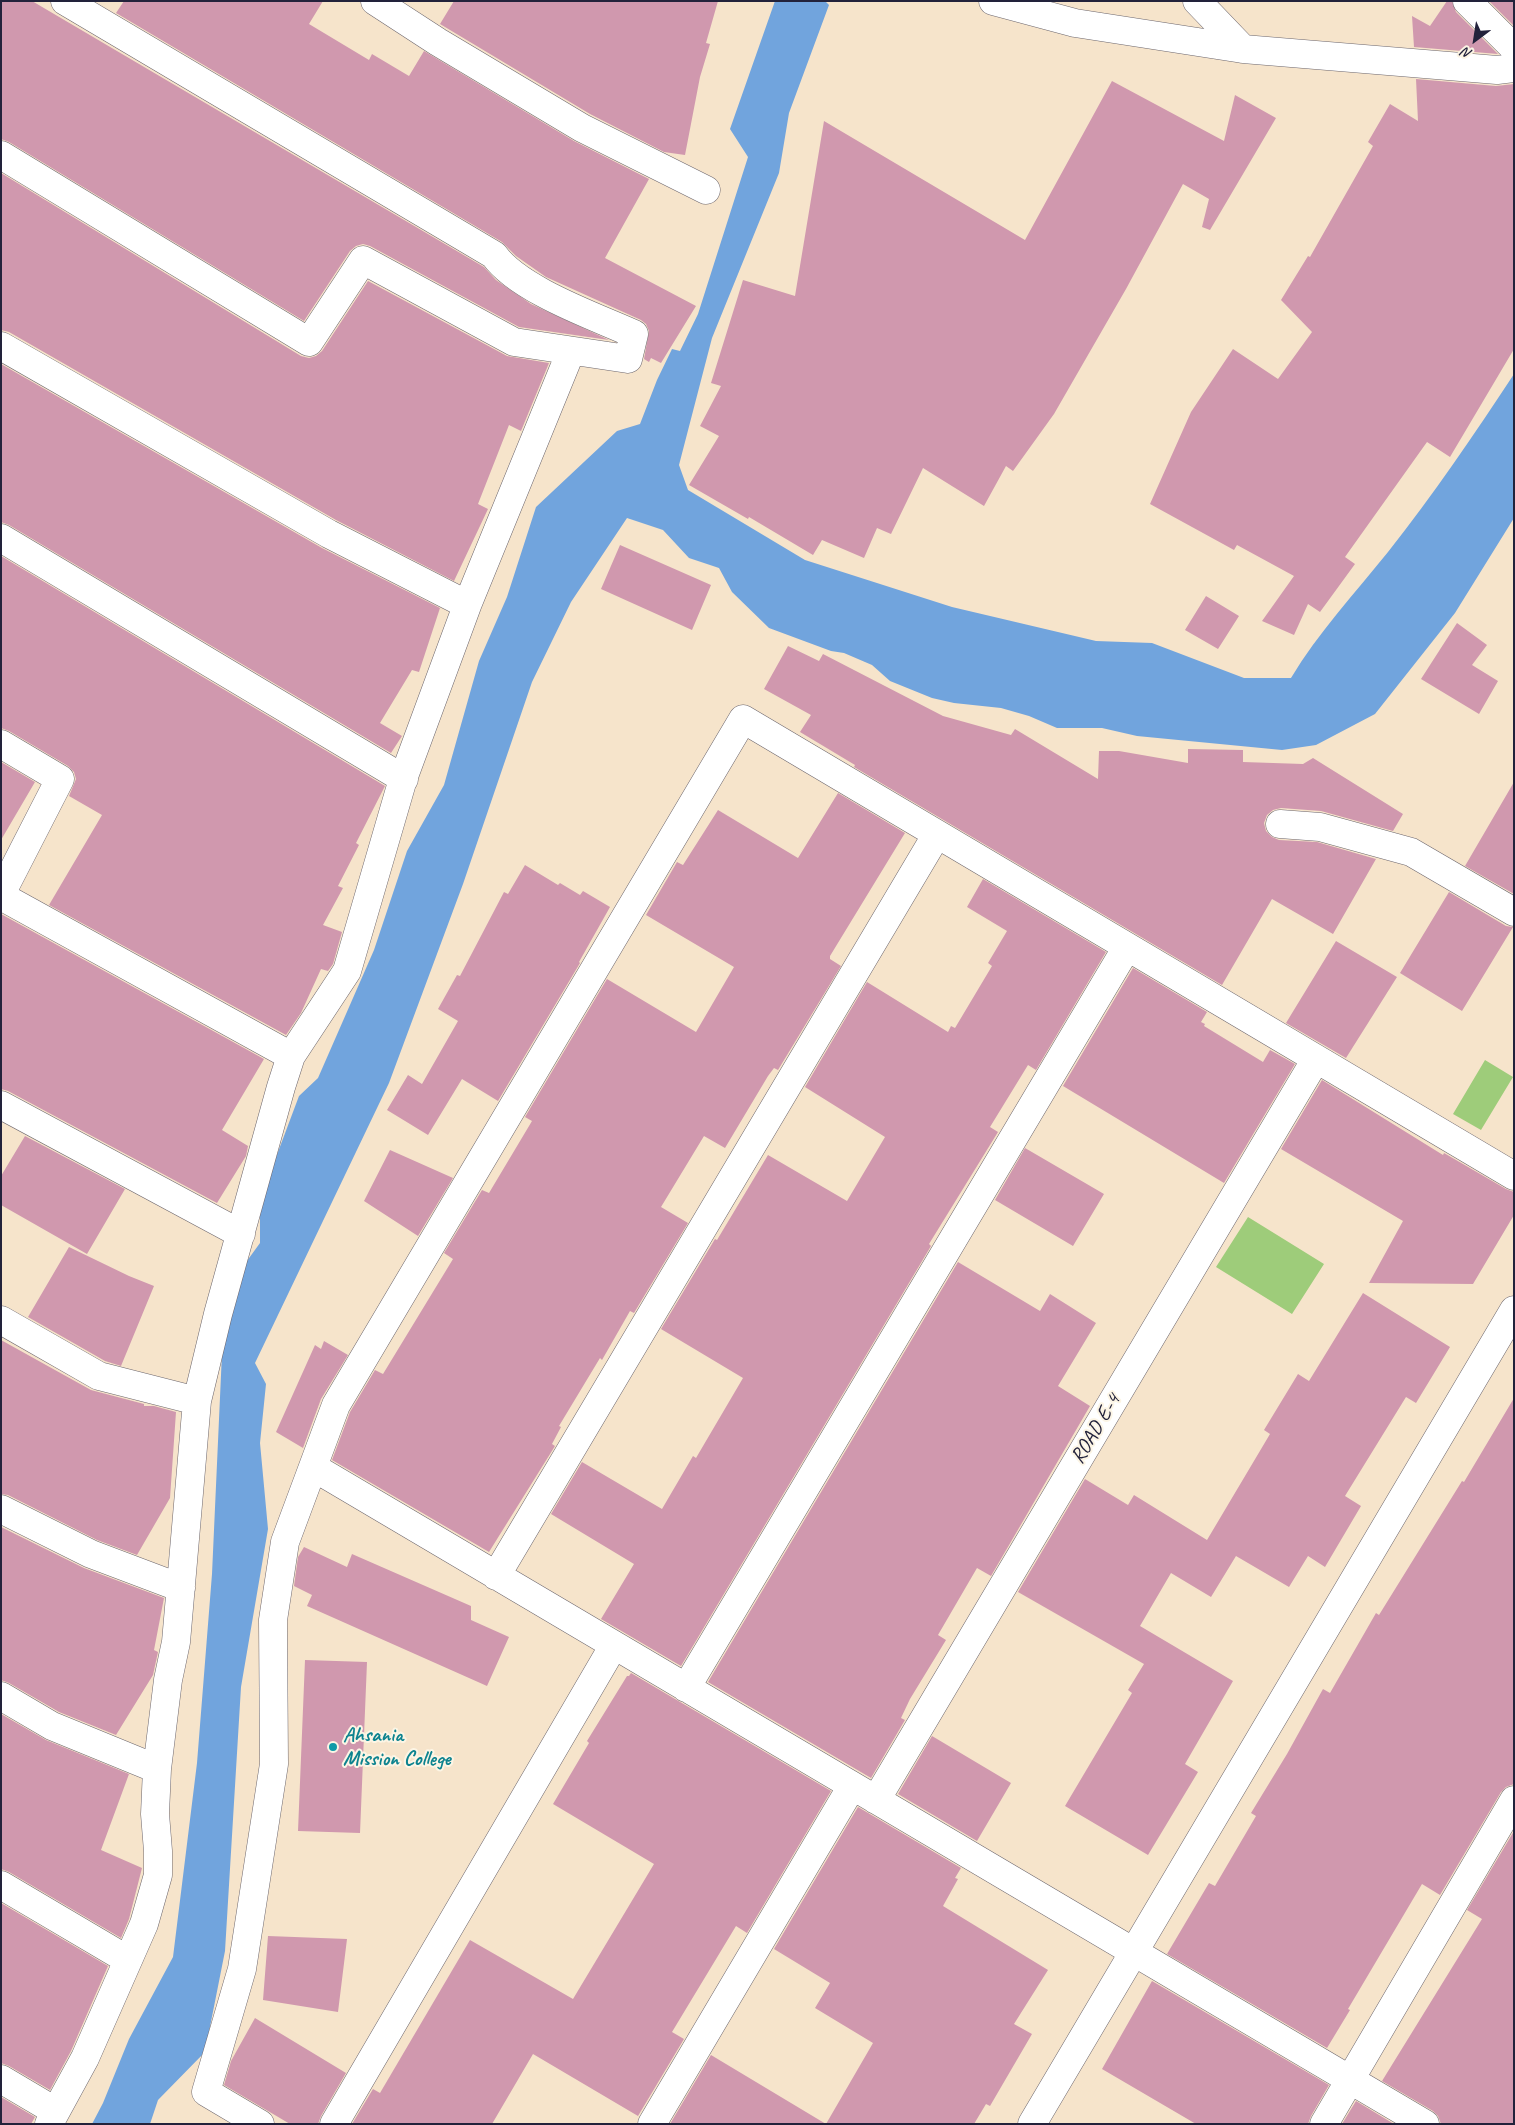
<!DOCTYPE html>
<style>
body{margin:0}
#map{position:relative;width:1515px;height:2125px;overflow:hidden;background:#f6e4cb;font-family:Caveat,sans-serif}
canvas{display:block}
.frame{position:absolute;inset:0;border:2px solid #22223b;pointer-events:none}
.north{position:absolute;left:1450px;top:15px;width:50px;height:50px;-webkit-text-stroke:4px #fcf5e5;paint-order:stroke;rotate:211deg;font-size:14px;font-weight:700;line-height:20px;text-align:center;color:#22223b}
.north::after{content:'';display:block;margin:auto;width:18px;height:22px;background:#22223b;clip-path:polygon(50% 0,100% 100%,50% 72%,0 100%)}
</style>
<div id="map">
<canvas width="1515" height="2125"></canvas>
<div class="frame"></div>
<div class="north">N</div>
</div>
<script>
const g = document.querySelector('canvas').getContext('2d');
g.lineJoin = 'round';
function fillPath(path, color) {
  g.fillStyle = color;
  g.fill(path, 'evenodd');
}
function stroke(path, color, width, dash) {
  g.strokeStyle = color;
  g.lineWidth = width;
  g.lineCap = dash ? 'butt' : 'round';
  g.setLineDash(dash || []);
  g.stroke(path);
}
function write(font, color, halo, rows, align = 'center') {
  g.font = font + ' Caveat,sans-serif';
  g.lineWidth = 4;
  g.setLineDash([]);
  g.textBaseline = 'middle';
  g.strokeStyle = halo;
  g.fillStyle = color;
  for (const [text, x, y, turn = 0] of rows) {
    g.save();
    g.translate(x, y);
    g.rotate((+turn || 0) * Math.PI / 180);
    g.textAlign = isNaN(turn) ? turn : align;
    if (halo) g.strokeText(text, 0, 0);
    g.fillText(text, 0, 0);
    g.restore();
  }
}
fillPath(new Path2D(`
 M1485,1060L1513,1077L1481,1130L1453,1114Z
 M1248,1217L1324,1264L1292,1314L1216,1267Z`), '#9ecc7a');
fillPath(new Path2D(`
 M775,1H825L829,5L789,113L779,173L712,338L679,465L688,490L805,560L952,607L1096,641L1152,643L1244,678H1291C1318,633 1355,593 1388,552C1433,495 1474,435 1514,374V518L1455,613L1375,714L1316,745L1282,750L1137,736L1102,728H1057L1029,716L1001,708L954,703L932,698L890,681L872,665L844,653L831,651L769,628L732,592L719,568L689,558L663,530L627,518L571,602L532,682L463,884L389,1083L255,1363L266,1384L260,1443L268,1529L241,1687L225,1951L205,2052L158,2100L150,2124H92L103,2103L129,2039L173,1957L197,1763L212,1574L222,1353L236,1276L260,1243V1200L299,1096L318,1078L374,950L407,851L444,785L479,661L507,597L536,507L617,431L640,424L657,380L672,349L680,351L698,314L748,157L730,129Z`), '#71a4dd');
fillPath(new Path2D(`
 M1,1H32L484,267L496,280L531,304L609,340L519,327L370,246L363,244L356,246L350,251L304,321L9,142L1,139Z
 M124,1H323L309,24L369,60L372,54L409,76L424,51L574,141L649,179L605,258L696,306L661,363L651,358L649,362L644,359L649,331L646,324L641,320L546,277L516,256L502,242L116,13Z
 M454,1H718L706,43L710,44L700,77L685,155L664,152L590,114L440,24Z
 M1447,1H1452L1456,12L1498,54L1414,47L1412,16L1430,26Z
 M1489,1H1514V26Z
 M1416,79L1496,86L1514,84V349L1450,457L1427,442L1345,557L1355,564L1320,612L1308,604L1294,635L1262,621L1294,576L1237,545L1234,550L1150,504L1191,412L1233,349L1278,379L1312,332L1281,300L1308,256L1310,257L1373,146L1368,142L1390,104L1418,121Z
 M1112,81L1224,141L1235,95L1276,118L1210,230L1202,227L1209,199L1183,184L1126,289L1054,414L1013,471L1006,466L984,506L923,468L891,534L877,528L864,558L822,540L813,555L749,517L748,519L689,485L719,436L700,426L721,386L711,383L743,280L795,296L824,121L1025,240Z
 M1,173L301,356L309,358L316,356L322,351L368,281L507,356L549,363L521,431L509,425L478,504L488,509L454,581L336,520L9,332L1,330Z
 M1,364L322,548L440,608L419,672L412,670L380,723L402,736L391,753L9,525L1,522Z
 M620,545L711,585L692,630L601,589Z
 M1,556L385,786L356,843L359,845L338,886L343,888L323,925L342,932L333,964L328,971L321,969L301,1013L286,1035L49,905L102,815L69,796L76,779L74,772L68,766L9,731L1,728Z
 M1206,596L1239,616L1218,649L1185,630Z
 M1457,623L1487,645L1472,665L1498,681L1479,714L1421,679Z
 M788,646L819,661L823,654L943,716L1011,735L1015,729L1098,779L1099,751H1119L1188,763V749L1243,750V762L1303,764L1313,758L1403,814L1393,831L1321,811L1281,808L1273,810L1267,815L1264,823L1266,831L1272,837L1279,840L1317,842L1376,859L1333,934L1272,899L1222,985L854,767L855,765L800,732L811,715L764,689Z
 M1,762L35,782L1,840Z
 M1514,782V894L1465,866Z
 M838,793L905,833L830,956V959L841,966L778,1070L774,1068L768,1076L725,1148L704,1136L661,1207L688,1223L634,1313L630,1311L602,1360L600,1358L559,1426L561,1427L552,1444L555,1446L489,1552L332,1460L350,1412L375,1370L383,1374L453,1259L444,1253L482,1190L489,1193L532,1121L525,1117L607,979L696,1032L734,967L646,915L677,862L683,865L718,810L798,858Z
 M525,865L558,885L560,883L580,895L583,891L610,907L579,962L580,963L498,1101L462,1079L428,1135L387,1110L408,1075L422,1084L458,1021L438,1009L457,975L460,976L504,892L508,894Z
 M983,879L1106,952L1036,1070L1028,1065L990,1127L998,1132L929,1244L931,1246L681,1666L601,1619L634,1564L551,1514L582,1462L662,1509L693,1456L696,1458L743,1378L661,1329L715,1239L717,1240L768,1155L847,1201L885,1137L805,1087L867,982L948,1032L951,1026L955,1028L992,966L988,963L1007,931L967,907Z
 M1449,892L1506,926L1513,927L1462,1011L1400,973Z
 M1,914L264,1059L222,1130L248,1146L246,1156L217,1203L8,1091L1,1089Z
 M1336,941L1397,977L1346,1058L1286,1023Z
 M1133,968L1207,1012L1201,1022L1205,1024L1204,1026L1263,1062L1270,1050L1295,1064L1224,1183L1063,1086Z
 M1322,1080L1443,1155L1444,1153L1506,1189L1514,1192V1215L1473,1284L1369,1283L1403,1221L1281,1149Z
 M25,1136L125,1189L87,1254L1,1205V1176Z
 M1025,1148L1104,1194L1073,1246L995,1200Z
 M390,1150L453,1178L418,1236L364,1201Z
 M69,1247L129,1276L154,1286L121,1366L105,1361L28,1317Z
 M958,1262L1040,1311L1050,1294L1096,1323L1058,1386L1090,1406L991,1576L977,1568L938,1635L946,1640L910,1699L901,1718L905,1720L871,1778L708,1682Z
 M1363,1293L1450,1347L1416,1403L1406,1397L1345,1496L1361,1506L1325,1567L1308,1556L1289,1587L1236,1556L1211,1597L1171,1573L1140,1626L1233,1681L1185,1764L1198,1772L1148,1855L1065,1806L1132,1693L1128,1690L1144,1664L1018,1592L1085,1479L1128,1505L1134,1495L1207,1540L1270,1434L1264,1430L1298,1374L1309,1381Z
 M1,1340L91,1390L144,1404V1406H154L176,1412L170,1498L137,1555L97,1540L8,1495L1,1494Z
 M324,1341L348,1355L321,1399L303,1448L276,1432L315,1345L321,1349Z
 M1514,1398V1784L1506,1787L1501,1792L1440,1895L1422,1884L1348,2009L1350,2010L1327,2048L1167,1954L1209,1883L1215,1886L1256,1816L1251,1813L1287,1754L1323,1689L1330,1693L1376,1613L1379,1615L1462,1481L1464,1482Z
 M1,1527L84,1568L164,1598L154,1650L158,1652L153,1675L116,1735L59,1712L9,1683L1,1680Z
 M304,1547L347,1567L352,1554L471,1606V1620L509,1637L487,1686L307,1606L312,1595L294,1586L298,1557Z
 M305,1660L367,1662L360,1833L298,1831Z
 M631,1673L831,1791L747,1933L736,1926L672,2032L684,2039L638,2116L533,2054L492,2124H352L373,2089L380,2093L470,1940L573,1999L654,1864L553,1804L589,1743L587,1741L627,1676H629Z
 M1,1714L46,1740L129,1774L101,1850L142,1868L129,1919L121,1938L9,1872L1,1869Z
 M932,1736L1011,1783L977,1841L898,1794Z
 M858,1807L961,1868L955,1878L958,1879L943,1906L1048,1970L1014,2024L1032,2034L990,2106L986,2104L974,2124H670L711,2055L826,2124L873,2043L815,2008L830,1983L774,1949Z
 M1514,1831V2124H1441L1438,2116L1433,2111L1382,2081L1482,1919L1467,1910Z
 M1,1903L108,1966L71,2051L50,2090L9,2066L1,2063Z
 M268,1936L347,1939L338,2012L263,2000Z
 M1152,1981L1329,2085L1311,2116L1308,2124H1196L1102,2069Z
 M255,2018L346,2073L321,2116L318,2124H290L224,2085L231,2061Z
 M1,2097L35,2117L31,2124H1Z
 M1356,2101L1394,2124H1342Z`), '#d098ae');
const minor = new Path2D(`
 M375,1L438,42L582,128L706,190
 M993,1L1075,23L1243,49L1497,70L1514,68
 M1197,1L1243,49
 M1467,1L1514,48
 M1,155L309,342L363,260L514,342L628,359L634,334C594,316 519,290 494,255L65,1
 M1,346L329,534L456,599L468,603
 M1,538L404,779
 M1,744L60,779L1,894
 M1280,824L1320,827L1411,852L1514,912
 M1,896L291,1056
 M1,1105L241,1234
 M1,1320L99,1376L197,1401
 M313,1467L1425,2124
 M1,1509L91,1554L181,1588
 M496,1576L937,834
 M686,1688L1127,947
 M1,1696L52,1726L157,1769
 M876,1800L1316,1059
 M1,1885L128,1960
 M1,2079L55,2111
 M49,2124L85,2058L144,1924L158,1875V1851L155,1814L157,1769L168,1680L176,1642L197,1401L218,1314L281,1087L291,1056L347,971L403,779L468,603L571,351
 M260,2124L206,2092L242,1969L274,1764L273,1620L285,1542L336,1405L743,719L1514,1176
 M334,2124L614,1645
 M652,2124L852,1786
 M1032,2124L1514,1310
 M1324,2124L1514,1800`);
stroke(minor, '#6c666d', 29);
stroke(minor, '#fff', 28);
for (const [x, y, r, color] of [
 [333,1747,5,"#0f9aa8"]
]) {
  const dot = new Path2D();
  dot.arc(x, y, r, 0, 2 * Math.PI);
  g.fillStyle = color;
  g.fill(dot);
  stroke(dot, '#fcf5e5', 2);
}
write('21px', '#22223b', '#fcf5e5', [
 ["ROAD E-4",1096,1429,-59]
]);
write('bold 21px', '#0d838f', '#fcf5e5', [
 ["Ahsania",343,1735],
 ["Mission College",343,1759]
], 'left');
</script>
